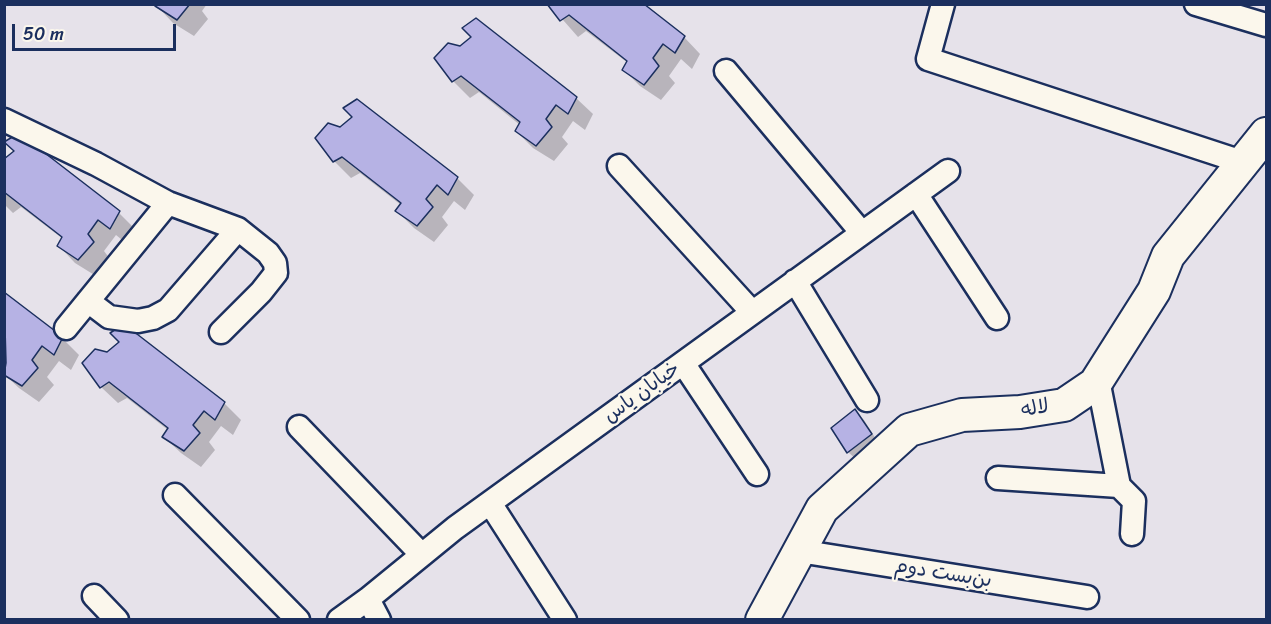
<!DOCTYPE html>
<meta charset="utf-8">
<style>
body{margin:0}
#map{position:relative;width:1271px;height:624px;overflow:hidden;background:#e6e2ea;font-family:Sriracha,sans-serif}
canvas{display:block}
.frame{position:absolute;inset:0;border:6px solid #1b2f5e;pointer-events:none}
.scale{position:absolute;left:12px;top:24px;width:164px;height:27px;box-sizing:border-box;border:3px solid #1b2f5e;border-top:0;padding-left:8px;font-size:18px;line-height:21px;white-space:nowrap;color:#1b2f5e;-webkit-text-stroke:4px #fbf7ec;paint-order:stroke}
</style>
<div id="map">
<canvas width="1271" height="624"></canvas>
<div class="frame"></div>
<div class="scale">50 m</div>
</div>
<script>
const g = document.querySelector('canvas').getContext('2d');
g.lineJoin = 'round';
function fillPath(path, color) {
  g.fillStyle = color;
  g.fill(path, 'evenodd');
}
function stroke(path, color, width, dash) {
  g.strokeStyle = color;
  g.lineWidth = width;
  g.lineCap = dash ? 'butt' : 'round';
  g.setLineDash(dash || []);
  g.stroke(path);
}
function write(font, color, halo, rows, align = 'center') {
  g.font = font + ' Sriracha,"Playpen Sans Arabic",sans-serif';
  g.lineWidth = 4.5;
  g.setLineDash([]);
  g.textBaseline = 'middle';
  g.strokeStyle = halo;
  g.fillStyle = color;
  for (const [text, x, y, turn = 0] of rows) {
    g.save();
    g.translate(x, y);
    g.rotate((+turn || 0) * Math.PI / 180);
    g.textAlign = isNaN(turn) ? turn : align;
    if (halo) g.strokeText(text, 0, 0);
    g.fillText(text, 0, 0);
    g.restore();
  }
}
fillPath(new Path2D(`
 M158,4H207L202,11L208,19L194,36L173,23L157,6Z
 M549,4L684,37L700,54L692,69L681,59L669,76L675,83L661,100L640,86L624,70L628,63L586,31L578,37Z
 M436,58L576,98L593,114L585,130L573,121L562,137L568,144L554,161L533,148L516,131L520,125L479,92L470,98L453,81Z
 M317,138L457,178L474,195L465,210L454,201L442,217L448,225L434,242L414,228L397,211L401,205L360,173L351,178L334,161Z
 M4,161L119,213L135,229L127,244L116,235L104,251L110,259L96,276L75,263L59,246L63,239L21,207L13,213L4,204Z
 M4,294L62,338L79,355L71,370L59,361L47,377L54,385L39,402L19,388L4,374L6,365L4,364Z
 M83,364L224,403L241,420L233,435L221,426L209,442L215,450L201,467L181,453L164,437L168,430L127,398L118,403L101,387Z
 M855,411L864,420L879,444L857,460L848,452Z`), '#0003');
const building = new Path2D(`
 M156,4H190L177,20L155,6Z
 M547,4H644L685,36L675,53L663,44L653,58L659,66L644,85L622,70L627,61L569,15L560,21Z
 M476,18L577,97L568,114L556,105L546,119L552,127L536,146L515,131L520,122L461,76L452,82L434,58L448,43L460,46L471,37L462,28Z
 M357,99L458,177L448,195L437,185L426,199L433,207L417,226L395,211L401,203L342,157L333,162L315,138L328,123L340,127L352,117L343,108Z
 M19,133L120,211L110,229L98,220L88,234L94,242L78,260L57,246L62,237L4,192V159L14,151L4,142Z
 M4,292L63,337L54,355L42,346L32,360L38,368L22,386L4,375L6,363Z
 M124,324L225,402L215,420L204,411L193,425L200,433L184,451L162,437L168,428L109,382L100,388L82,363L95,349L107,352L119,342L110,333Z
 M855,409L872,434L847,453L831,428Z`);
fillPath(building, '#b6b2e4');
stroke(building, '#1b2f5e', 1.5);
const street = new Path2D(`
 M943,4L928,59L1242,162
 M1196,4L1266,25
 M726,71L862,233
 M4,120L96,164L168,203L238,229L268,253L275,263L276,273L261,292L221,332
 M619,166L752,312
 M916,194L997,318
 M795,281L867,400
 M88,301L109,317L138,321L153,318L168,310L238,229
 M66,328L168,203
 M683,363L757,474
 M1098,380L1119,486L1134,501L1132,534
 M299,427L422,555
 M998,478L1119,486
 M175,495L298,620
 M490,503L565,620
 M799,551L1087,597
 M94,596L117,620
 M368,599L379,620
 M339,620L368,599L455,528L948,171`);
const secondary = new Path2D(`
 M762,620L822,509L909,430L962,415L1020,412L1064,405L1095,384L1154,291L1168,256L1266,134`);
stroke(street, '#1b2f5e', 27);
stroke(secondary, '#1b2f5e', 36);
stroke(street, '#fbf7ec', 22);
stroke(secondary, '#fbf7ec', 32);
write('20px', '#1b2f5e', '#fbf7ec', [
 ["خیابان یاس",642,393,-36],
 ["لاله",1035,409,-9],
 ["بن‌بست دوم",943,574,9]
]);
</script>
